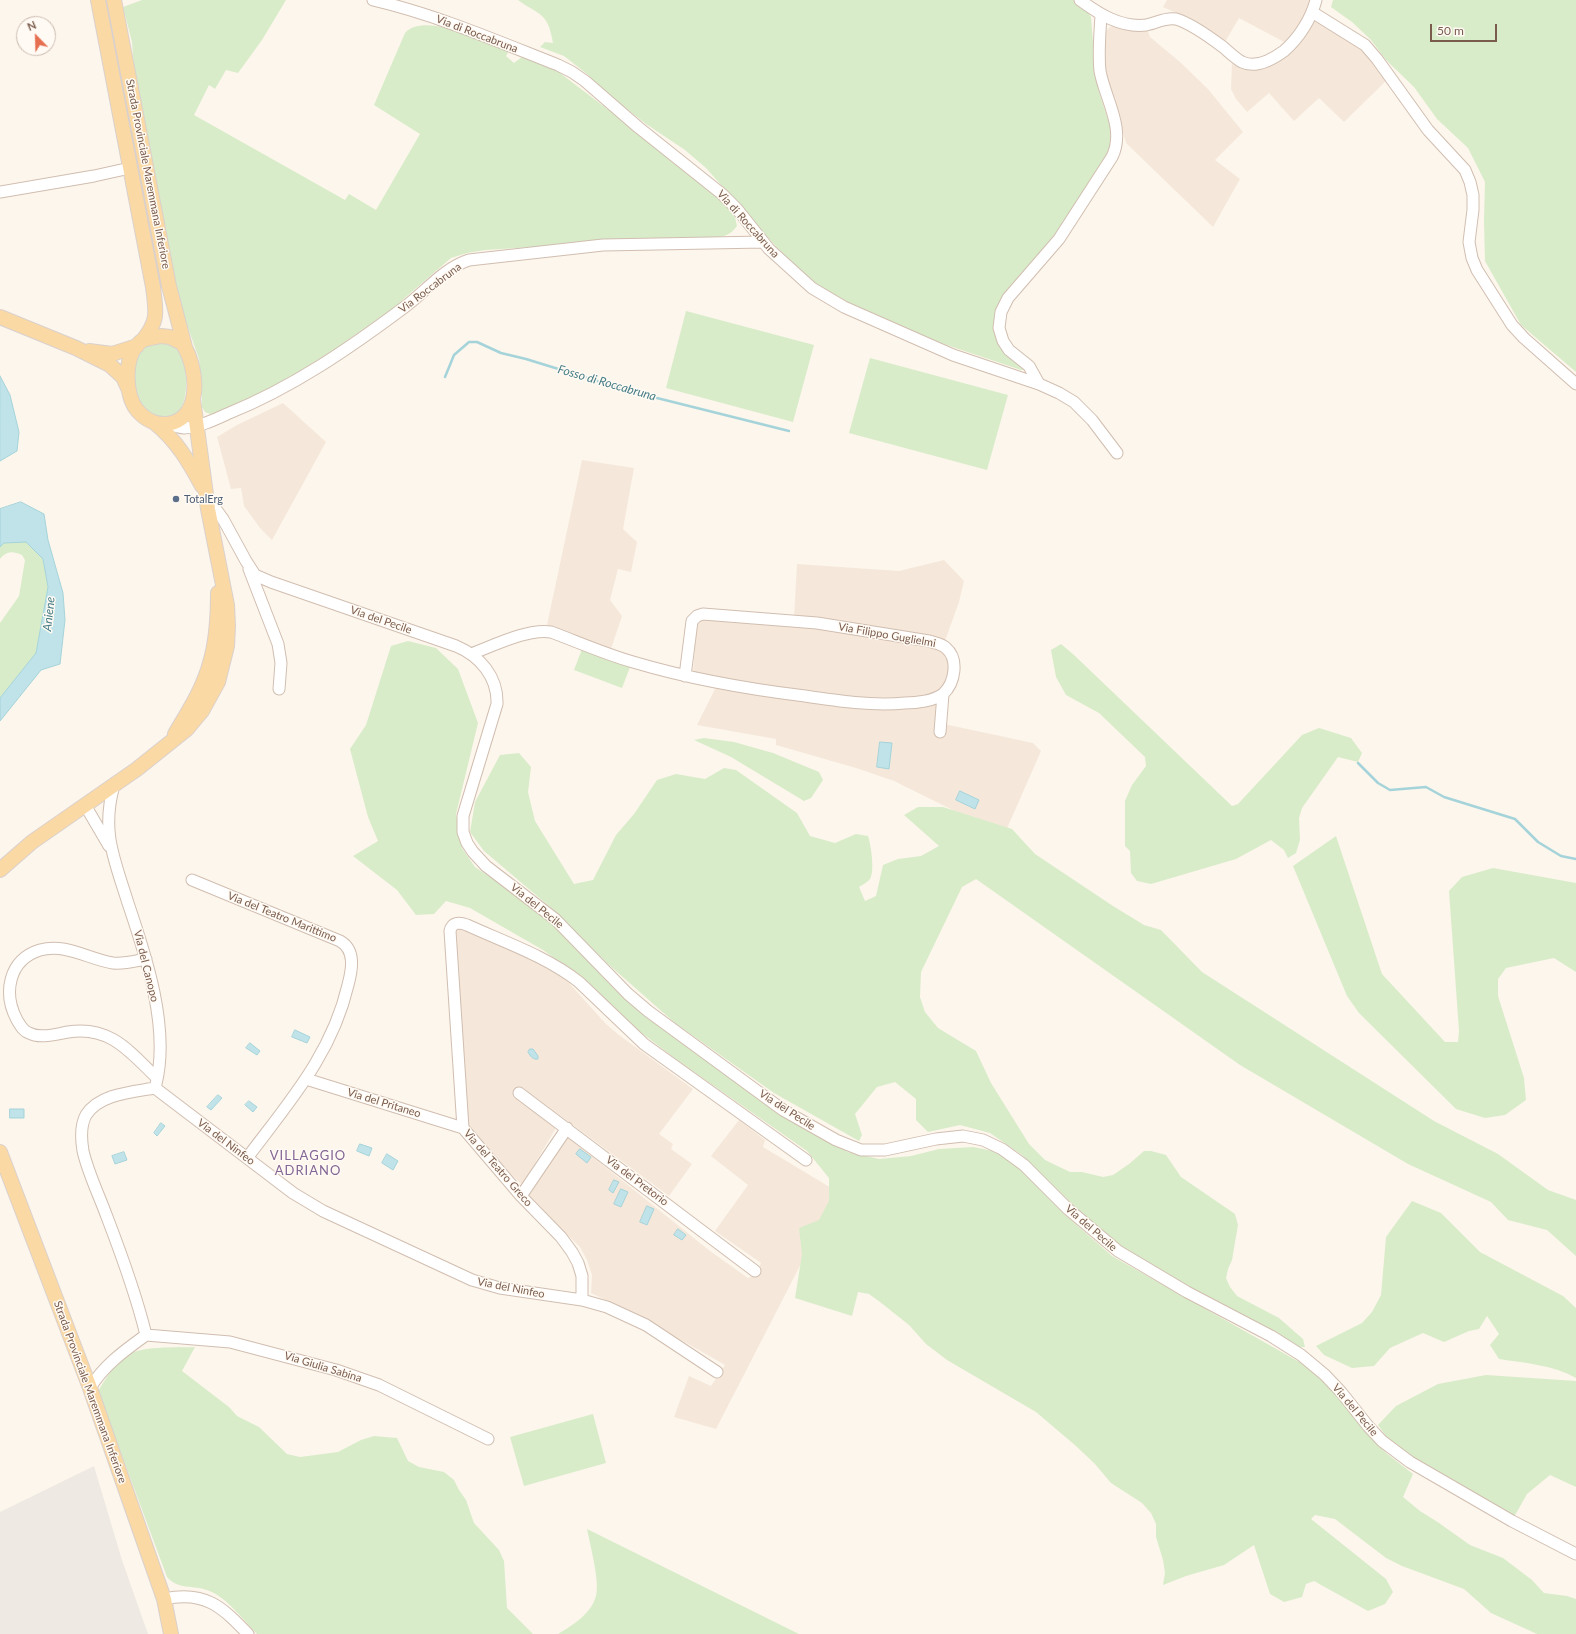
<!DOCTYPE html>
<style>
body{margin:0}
#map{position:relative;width:1576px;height:1634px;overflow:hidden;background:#fdf6ec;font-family:Lato,sans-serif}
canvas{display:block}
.north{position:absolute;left:16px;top:16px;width:40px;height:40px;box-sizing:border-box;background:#fffaf3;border:1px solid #cabbb1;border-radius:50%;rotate:337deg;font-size:11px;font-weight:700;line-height:16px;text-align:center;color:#7a5c4d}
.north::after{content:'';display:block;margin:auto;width:14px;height:18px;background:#e76f51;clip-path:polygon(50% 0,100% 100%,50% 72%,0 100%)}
.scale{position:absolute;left:1430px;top:24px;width:67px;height:18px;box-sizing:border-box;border:2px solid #7a5c4d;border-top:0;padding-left:5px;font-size:12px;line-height:14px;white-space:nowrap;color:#7a5c4d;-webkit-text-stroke:3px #fffaf3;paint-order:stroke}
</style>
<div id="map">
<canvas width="1576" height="1634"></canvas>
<div class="north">N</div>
<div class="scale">50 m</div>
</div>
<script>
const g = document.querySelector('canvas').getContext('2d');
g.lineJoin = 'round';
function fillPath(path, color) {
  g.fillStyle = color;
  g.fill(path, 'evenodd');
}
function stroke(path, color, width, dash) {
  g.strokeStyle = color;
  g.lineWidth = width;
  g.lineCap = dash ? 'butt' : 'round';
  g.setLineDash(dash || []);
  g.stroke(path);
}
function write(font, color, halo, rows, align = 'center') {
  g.font = font + ' Lato,sans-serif';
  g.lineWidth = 3;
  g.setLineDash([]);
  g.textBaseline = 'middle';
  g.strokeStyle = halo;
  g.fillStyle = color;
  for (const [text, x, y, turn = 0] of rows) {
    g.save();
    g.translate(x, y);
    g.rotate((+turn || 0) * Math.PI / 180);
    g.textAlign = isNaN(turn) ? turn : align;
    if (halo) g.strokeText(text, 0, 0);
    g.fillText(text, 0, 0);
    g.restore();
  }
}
fillPath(new Path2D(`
 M1167,0H1313L1307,18L1286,43L1239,18L1225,42L1181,15L1163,7Z
 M1319,19L1361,47L1387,80L1344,122L1319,98L1294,121L1269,93L1247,112L1236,99L1231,89L1232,63L1255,67L1262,65L1313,20Z
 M1117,24L1147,29L1150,37L1180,62L1208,89L1243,132L1215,160L1240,179L1213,227L1126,143L1106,75L1104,33L1110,27Z
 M283,403L326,442L272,540L260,528L244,506L241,488L231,489L217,437L237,425Z
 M582,460L634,468L623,529L637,542L631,572L618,569L610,600L622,616L611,649L547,625Z
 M944,560L964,581L959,602L945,641L901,630L794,617L797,564L899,571Z
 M707,616L854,633L940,647L949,657L950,668L943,687L936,692L910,698L848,697L792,692L693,672L697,620Z
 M716,687L936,704L934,734L943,735L944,724L1033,743L1041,751L1005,833L981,824L894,781L856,768L776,745V739L697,725Z
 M464,926L554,972L569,983L606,1024L619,1035L693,1089L659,1134L673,1144L671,1149L692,1164L669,1196L523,1088L515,1097L556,1128L522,1185L469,1131L467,1123L456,931L458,928Z
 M739,1120L765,1140L763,1147L838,1192L716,1429L674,1417L689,1376L711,1386L725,1365L637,1315L591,1293L592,1275L587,1260L580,1247L528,1197L568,1137L710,1251L748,1278L756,1274L761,1263L715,1231L748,1185L711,1156Z`), '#f5e8da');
fillPath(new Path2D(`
 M94,1466L122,1560L148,1634H0V1512Z`), '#efe9e4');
fillPath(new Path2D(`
 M142,0H286L262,40L238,73L226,70L215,89L209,85L194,115L345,200L349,194L376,210L420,134L374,105L405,33C424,11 486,42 509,51L506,56L514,63L523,56L556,70L694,175L730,209L735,217L737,226C730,236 722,237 711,238L614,239L587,241L533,247L485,250L467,253L451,258L392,309L308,368L279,386L216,413L210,414L205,412L202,407V386L199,359L178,299L134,68L132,42L123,7Z
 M518,0H1073L1087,11L1091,17L1095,68L1099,92L1113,135L1110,149L1095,176L1055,235L1003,298L995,314V332L1025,370H1021L926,338L831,294L812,282L797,268L770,240L706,168L685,150L646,124L607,93L587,74L564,56L540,47L545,42L553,43C548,12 540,16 518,0Z
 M1333,0H1576V372L1521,325L1485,261L1484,221L1485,182L1468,148L1437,119L1414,87L1386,60L1371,40L1352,22L1331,7Z
 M686,311L814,345L793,422L666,388Z
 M160,343C165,344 171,344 175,347C188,359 191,401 177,413C171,418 163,417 156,418C151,414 145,410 142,405C133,392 131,357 145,347C149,344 155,344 160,343Z
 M870,358L1008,395L987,470L849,433Z
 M26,541L43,559L48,587L36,653L0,698V623L19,596L25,560L22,555C12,551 7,551 0,559V547L4,543Z
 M408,641L436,648L458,669L478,723L456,814L462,848L475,867L499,883L559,930L600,968L628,1002L692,1050L804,1129L848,1152L879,1159L911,1156L939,1149L973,1147L993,1151L1008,1157L1064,1214L1112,1256L1317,1372L1344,1400L1366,1432L1386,1453L1413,1474L1403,1497L1420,1511L1439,1523L1470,1545L1503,1558L1532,1580L1544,1593L1567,1596L1576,1599V1634H1537L1491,1613L1464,1589L1402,1566L1386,1558L1335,1519L1315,1515L1311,1519L1386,1579L1393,1592L1385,1604L1368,1611L1314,1581L1306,1584L1302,1597L1284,1602L1270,1594L1254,1545L1224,1565L1186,1576L1163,1585L1165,1573L1163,1560L1156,1537V1524L1151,1513L1142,1503L1111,1483L1095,1464L1076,1446L1036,1412L947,1360L926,1344L909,1325L880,1302L869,1294L858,1292L852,1316L795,1298L802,1254L799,1228L819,1220L829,1201V1178L807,1151L677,1060L630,1024L589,983L543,950L470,908L446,901L434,914L416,915L397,890L353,856L378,841L368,817L350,749L366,725L391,646Z
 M1061,644L1074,655L1232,806L1238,804L1302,735L1319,728L1351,738L1362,753L1358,762L1338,757L1302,808L1299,818L1300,840L1296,853L1288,858L1284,850L1271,840L1236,859L1151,884L1137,881L1131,873L1130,851L1125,846V801L1132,785L1146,766L1145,757L1099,713L1066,695L1056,677L1051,650Z
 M582,649L630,667L622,688L574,670Z
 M704,738L734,742L773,753L819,772L823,780L811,798L804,801L731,757L694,740Z
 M519,753L531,767L528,792L535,821L574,884L593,880L616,835L634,814L657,780L676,774L705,779L724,768L736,770L797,813L810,836L835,843L856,834L868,836C871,845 875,871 870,879C868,882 862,885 859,887L865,901L876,896L883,865L898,859L921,856L939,846L904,815L918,807H943L1012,829L1035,854L1113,906L1144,925L1161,930L1202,972L1434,1121L1498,1154L1548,1190L1576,1200V1256L1547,1230L1508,1220L1491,1202L1408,1164L1240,1065L976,879L962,887L921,972L920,997L925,1012L938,1028L976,1051L991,1083L1029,1144L1045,1160L1070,1172H1082L1103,1177L1113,1175L1129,1164L1144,1151H1151L1166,1155L1181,1177L1235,1214L1238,1225L1232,1260L1228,1269L1226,1278L1230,1287L1237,1296L1279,1318L1303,1339L1305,1347H1300L1219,1302L1166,1276L1107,1238L1022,1155L990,1133L960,1125L928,1132L916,1120V1099L895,1082L877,1087L855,1114L862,1135L859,1141L774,1093L675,1023L608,964L556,912L484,851L470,832L475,802L500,755Z
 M1336,836L1382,974L1445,1042H1458L1459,1031L1449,891L1462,877L1493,868L1576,883V972L1554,958L1506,968L1498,979V996L1524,1078L1526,1100L1505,1115L1485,1118L1456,1109L1359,1013L1347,996L1293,866Z
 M1412,1201L1441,1213L1480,1252L1563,1296L1576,1308V1378C1553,1365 1525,1363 1499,1359L1490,1345L1499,1334L1487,1316L1479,1329L1469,1331L1444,1342L1423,1333L1390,1348L1374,1366L1352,1368L1324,1355L1316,1346L1362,1323L1372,1312L1381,1295L1386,1237Z
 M195,1347L182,1371L229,1407L237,1416L259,1427L287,1454L300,1457L338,1452L361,1440L374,1436L397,1438L408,1461L419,1467L444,1472L454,1480L459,1490L466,1500L474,1523L499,1550L504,1561L507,1608L533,1634H257C242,1619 227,1597 207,1590C193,1585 178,1590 167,1577L98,1391C106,1379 113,1365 124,1357C140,1345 176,1348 195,1347Z
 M1486,1375L1576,1381V1487L1550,1475L1527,1494L1514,1517L1400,1455L1378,1425L1396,1406L1438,1384Z
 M593,1414L606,1463L524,1486L510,1437Z
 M587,1529L799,1634H558C573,1625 591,1614 596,1596C600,1581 590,1545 587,1529Z`), '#d8ecc9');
const water = new Path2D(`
 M0,376L10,395L19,432L17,451L0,461Z
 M21,502L44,514L48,540L63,593L65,620L60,664L41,670L0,721V698L36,653L48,587L43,559L26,542L4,543L0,547V509Z
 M880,742L892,743L889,769L877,767Z
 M960,791L979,800L975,809L956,800Z
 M295,1030L310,1037L307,1043L292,1037Z
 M250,1043L260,1051L257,1055L246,1048Z
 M530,1049H533L538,1056V1059C533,1060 530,1056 528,1052Z
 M218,1095L222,1098L211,1110L207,1107Z
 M249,1101L257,1107L253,1112L245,1105Z
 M10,1109H24V1118H10Z
 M161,1123L165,1126L157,1136L154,1133Z
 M360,1144L372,1148L369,1156L357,1151Z
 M580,1149L591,1157L587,1163L576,1154Z
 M124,1152L127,1160L115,1164L112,1156Z
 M387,1154L398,1161L393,1170L382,1163Z
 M614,1180L619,1182L613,1193L609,1190Z
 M621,1189L628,1192L621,1207L614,1204Z
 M647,1206L654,1209L647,1225L640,1222Z
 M678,1229L686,1235L682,1240L674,1235Z`);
fillPath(water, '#bfe3e8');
stroke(water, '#a5d3da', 1);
stroke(new Path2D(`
 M445,377L454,355L469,342H477L501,353L526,359L633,392L789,431
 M1358,763L1378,783L1390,790L1426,787L1444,797L1515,819L1538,842L1561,856L1576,859`), '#a5d3da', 2.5);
const minor = new Path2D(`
 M373,0C437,15 497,41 558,65L572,72L585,81L638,127L722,194L737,209L769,249L812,288L844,307L953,355L1039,384L1059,393L1074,402L1092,420L1117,453
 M1080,0C1099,14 1121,28 1146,25C1157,23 1165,17 1176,19C1190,23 1211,38 1223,47C1229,52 1235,58 1242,62C1256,69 1273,59 1284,51C1299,38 1311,19 1316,0
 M1312,12L1365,45L1377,59L1428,130L1465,170L1470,182L1473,195V210L1469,242L1472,258L1477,270L1512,325L1524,338L1576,384
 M0,192L94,176L130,168
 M1039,384L1029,366L1009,350L1003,341L999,328L1001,312L1008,298L1059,239L1112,157C1126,129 1105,99 1100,71C1098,53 1100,33 1101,15
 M169,424C174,426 179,428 184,428C199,427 214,420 227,414C292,388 350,348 406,306C426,291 444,268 469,260L603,245L763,242
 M208,509L215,508L223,519L246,561L255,575L271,582L456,646C480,656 498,677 497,704L463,816V832L467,843L473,852L486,866L555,919L628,994L648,1011L783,1110L836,1140L861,1150H885L936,1139L963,1136L983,1140L1002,1149L1024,1165L1068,1209L1118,1251L1187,1292L1271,1336L1301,1355L1325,1375L1341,1392L1368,1426L1382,1441L1410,1462L1512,1521L1576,1554
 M249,569L278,644L281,663L279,689
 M471,654C493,646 528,628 551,632C578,642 605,654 633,662C690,679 747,689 805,696C838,701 872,706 905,703C916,703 934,701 943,694C955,683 959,659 946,648C942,644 935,643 929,641L817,623L703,614L697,616L692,621L685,676
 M940,732L943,694
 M114,785C101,832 114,858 128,903C146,956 170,1028 156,1084
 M85,805L109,846
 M192,880L340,941C356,950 352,970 348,985C332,1054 289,1102 247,1158
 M146,959C135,961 125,964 113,963C88,959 66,943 40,950C8,960 3,994 17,1020C20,1025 23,1031 29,1033C40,1039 56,1034 68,1032C110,1025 130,1052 157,1078
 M306,1079L463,1128
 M519,1093L755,1271
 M521,1196L567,1128
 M582,1300V1276L578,1263L572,1252L561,1237L521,1196L463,1128L450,931C452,922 459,922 467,925C504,942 546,956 579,982L644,1044L806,1160
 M146,1335C136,1294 122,1256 107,1217C99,1195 88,1173 83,1151C81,1139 80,1126 86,1115C99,1094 132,1092 155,1088L293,1193L323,1211L472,1280L500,1288L582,1300L607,1307L646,1325L717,1372
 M146,1335L230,1342L336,1370L379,1385L488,1439
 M90,1388C104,1365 124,1351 146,1335
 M164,1599C205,1590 222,1607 248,1634`);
const major = new Path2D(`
 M98,0L153,287C156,312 159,320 143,340
 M114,0L169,286L185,347
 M0,317L76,348L110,365L123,377L128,388
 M161,336L170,337L182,343C192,357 197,382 193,399C186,428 155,432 137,410C124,394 123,352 143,340C148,338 156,337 161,336Z
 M89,351L112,354L137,346
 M155,423C177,441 189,462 202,486
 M175,734C188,712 203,689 210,663C217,640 218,616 218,593
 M0,870L32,842L137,769L187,729L202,711L218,682L227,646L228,626L227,605L208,509L193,399
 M0,1152L90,1388L164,1599L171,1634`);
stroke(minor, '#d1beb0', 13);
stroke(major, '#dad1cd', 16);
stroke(minor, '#fff', 11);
stroke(major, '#fbd9a5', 14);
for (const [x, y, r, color] of [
 [176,499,4,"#5c6f8a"]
]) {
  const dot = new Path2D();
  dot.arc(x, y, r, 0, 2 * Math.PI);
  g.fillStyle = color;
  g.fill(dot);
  stroke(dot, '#fffaf3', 1.5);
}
write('11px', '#7a5c4d', '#fffaf3', [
 ["Via di Roccabruna",477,34,21],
 ["Strada Provinciale Maremmana Inferiore",148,174,79],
 ["Via di Roccabruna",748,224,48],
 ["Via Roccabruna",430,288,-37],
 ["Via del Pecile",381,620,19],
 ["Via Filippo Guglielmi",887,635,10],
 ["Via del Pecile",537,906,39],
 ["Via del Teatro Marittimo",282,917,22],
 ["Via del Canopo",146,966,76],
 ["Via del Pritaneo",384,1103,17],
 ["Via del Pecile",787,1110,33],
 ["Via del Ninfeo",226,1142,37],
 ["Via del Teatro Greco",498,1168,49],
 ["Via del Pretorio",637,1181,37],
 ["Via del Pecile",1091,1228,41],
 ["Via del Ninfeo",511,1288,11],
 ["Via Giulia Sabina",323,1367,17],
 ["Strada Provinciale Maremmana Inferiore",90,1392,70],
 ["Via del Pecile",1355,1410,50]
]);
write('11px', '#4e5e75', '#fffaf3', [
 ["TotalErg",184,499]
], 'left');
write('italic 12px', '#437c86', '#fffaf3', [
 ["Fosso di Roccabruna",607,383,16],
 ["Aniene",49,614,-84]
]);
g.letterSpacing = '1px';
write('13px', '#846695', '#fffaf3', [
 ["VILLAGGIO",308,1156],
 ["ADRIANO",308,1171]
]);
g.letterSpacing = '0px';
</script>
